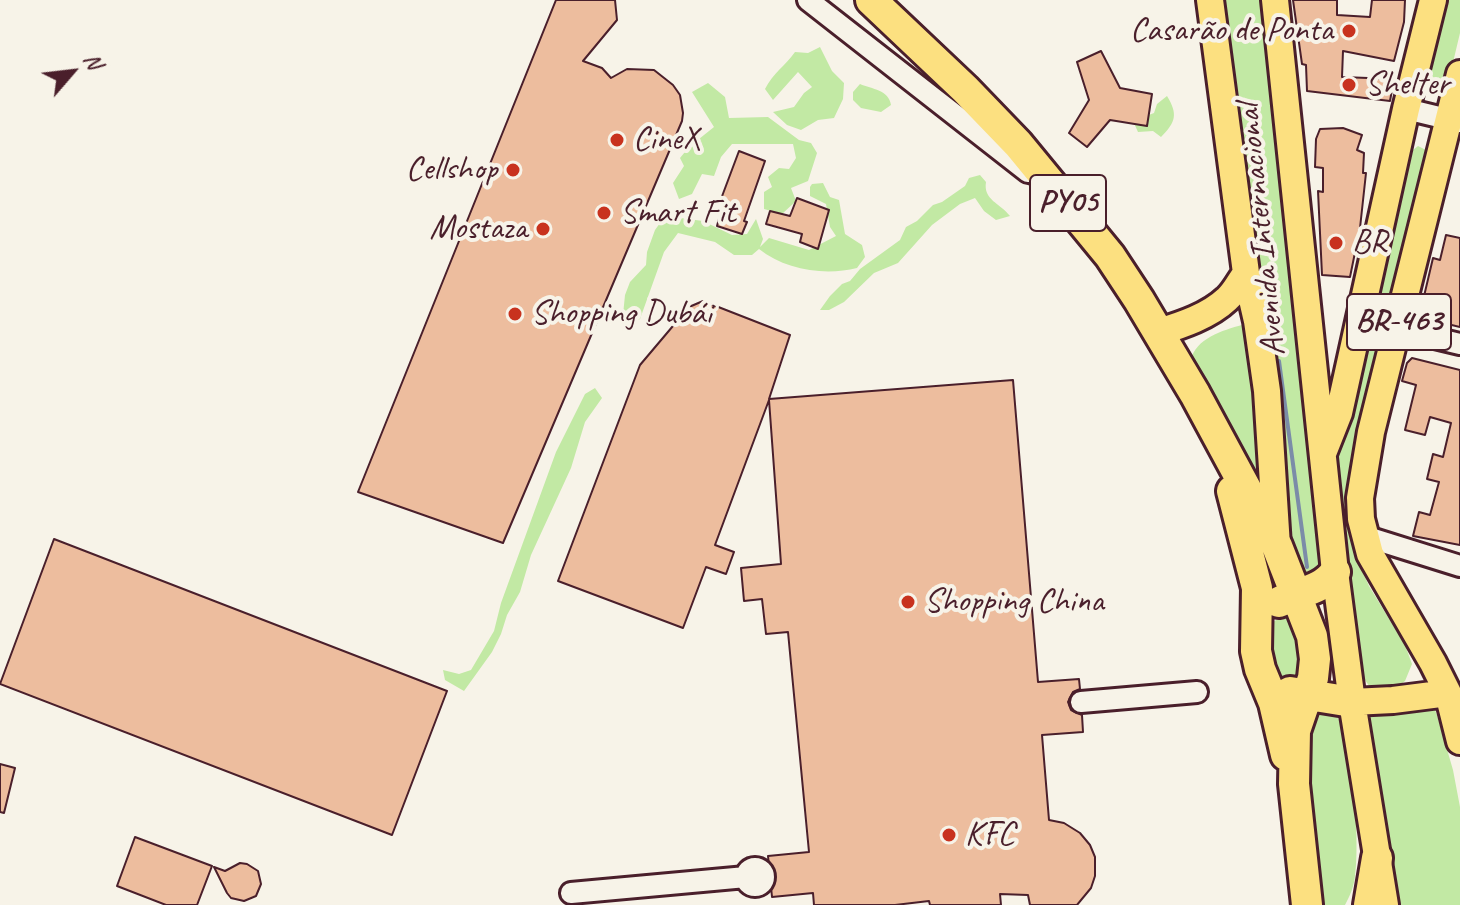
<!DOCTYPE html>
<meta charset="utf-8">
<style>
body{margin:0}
#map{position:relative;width:1460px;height:905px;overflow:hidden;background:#f7f3e8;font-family:Caveat,sans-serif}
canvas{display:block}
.north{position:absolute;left:32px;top:32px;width:80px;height:80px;-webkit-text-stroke:6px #f7f3e8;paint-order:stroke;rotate:62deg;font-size:22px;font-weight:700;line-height:32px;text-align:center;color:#4a1f2b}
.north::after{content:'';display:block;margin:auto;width:28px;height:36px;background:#4a1f2b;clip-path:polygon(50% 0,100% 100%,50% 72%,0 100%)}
</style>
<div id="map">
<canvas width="1460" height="905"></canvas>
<div class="north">N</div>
</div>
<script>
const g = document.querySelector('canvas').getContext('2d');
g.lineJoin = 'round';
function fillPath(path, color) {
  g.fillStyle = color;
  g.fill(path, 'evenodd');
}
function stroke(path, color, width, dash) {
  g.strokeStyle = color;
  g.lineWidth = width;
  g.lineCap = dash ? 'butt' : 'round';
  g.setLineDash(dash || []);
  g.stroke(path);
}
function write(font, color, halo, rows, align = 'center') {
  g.font = font + ' Caveat,sans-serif';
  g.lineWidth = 8;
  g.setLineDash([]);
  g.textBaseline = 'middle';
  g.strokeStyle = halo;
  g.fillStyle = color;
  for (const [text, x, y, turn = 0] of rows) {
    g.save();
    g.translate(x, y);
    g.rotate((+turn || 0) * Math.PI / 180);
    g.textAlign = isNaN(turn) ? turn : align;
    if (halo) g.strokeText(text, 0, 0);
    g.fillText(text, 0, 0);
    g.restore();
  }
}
fillPath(new Path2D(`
 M1223,0H1260L1322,569L1305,578L1291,556L1269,336Z
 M1440,0H1460V33L1450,75L1436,81L1427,72Z
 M820,47L832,71L844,83L843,99L834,118L818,120L801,130L787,125L773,112L794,107L804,93L812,87L798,72L773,100L765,89C773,73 785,66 795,52L808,53Z
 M708,83L725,97L729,118L768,117L799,140L811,143L817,153L808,181L791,188L796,201L782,214L764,209V192L772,187L768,177L779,168L789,169L796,158L793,144H732L721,157L714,176L702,174L692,194L679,199L673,183L684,166L680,158L689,147L714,127L692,92Z
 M860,84C872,89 889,90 891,105L881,112L861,108L853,100V92Z
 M1167,96C1178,114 1176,122 1161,137L1153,131L1138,132L1133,121L1154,113L1157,104Z
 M1418,146L1428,151L1352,460L1351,517L1357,559L1369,586L1405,645L1412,664L1405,681L1395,689L1372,690L1360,673L1336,483L1337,460L1413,150Z
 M980,175L986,182C983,200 1000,203 1010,216L996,220L984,211L975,198L960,204L932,225L898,263L874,273L844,302L829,310H820L830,296L842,284L850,281L860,269L900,240L906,227L917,221L933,205L942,202L965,186L969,178Z
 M823,183L830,197L839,200L845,234L862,245L865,257L857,268C825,276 785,270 759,249L752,255H734L715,242L678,233L664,252L640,319L631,324L623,315L625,295L630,282L646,265L647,252L655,230L665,216L703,221L732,235L747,234L756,219L763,239L760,247L769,238L809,250L836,236L830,227L826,204L810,196V187L812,184Z
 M1242,325L1246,327L1253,351L1264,503L1191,360C1195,339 1223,330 1242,325Z
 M595,388L602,398L585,422L571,468L531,555L520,592L507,615L501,634L492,652L464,691L445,680L443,670L459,674L471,670L494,631L501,603L556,452L585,394Z
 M1287,617L1300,626L1301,677L1281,681C1270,660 1249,623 1287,617Z
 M1314,710C1322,711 1332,711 1337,717C1354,736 1360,849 1355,876C1354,886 1350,896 1345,905H1318L1305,762Z
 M1430,710H1435L1437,715L1453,770L1460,807V905H1399L1366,724L1367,718L1374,716Z`), '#c2e9a4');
stroke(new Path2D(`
 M1279,361L1307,567`), '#7b8ca8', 4);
const building = new Path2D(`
 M556,0H615L617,20L583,61L602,68L611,78L627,69L654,70L673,85L680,95L683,113L682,121L503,543L358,492Z
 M1293,0H1337V15L1370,17L1372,0H1405L1404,22L1394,61L1343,51L1342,77L1394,79L1390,101L1307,91L1306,65L1302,64Z
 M1101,51L1120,88L1152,94L1147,126L1110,120L1087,147L1069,133L1089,100L1077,62Z
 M1343,128L1362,135L1357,150L1364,153L1363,173H1366L1360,228L1350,277L1322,275L1318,191L1323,192V168L1315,167L1316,139L1320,129Z
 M739,151L765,161L744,221L747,222L742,234L717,226L724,200L721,199Z
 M797,198L829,210L818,249L800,242L802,234L766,224L770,211L790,216Z
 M1446,235L1460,238V327L1427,319L1421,309L1433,258L1440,260Z
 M703,301L790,335L769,399L1013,380L1038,682L1079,679L1080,689L1073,692L1068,702L1071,710L1082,715L1083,732L1042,735L1049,820L1064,823L1080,833L1090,845L1095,857V876L1091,888L1077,905H1030L1028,895L1000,894L1001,905H930L929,901L895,905H814L813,893L772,897L768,856L809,852L788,632L766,634L762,599L744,601L741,568L781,564L769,400L715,545L734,552L726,574L706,567L683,628L558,581L640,365L689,307Z
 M1412,358L1460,370V545L1413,536L1419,512L1430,515L1439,482L1427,479L1433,454L1443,457L1451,423L1430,417L1425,435L1405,430L1416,385L1402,381L1407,363Z
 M54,539L447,691L392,835L0,684Z
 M0,764L15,768L4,813L0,812Z
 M135,837L212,866L197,905H166L117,886Z
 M240,863L247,864L258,871L261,884L256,896L244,901L231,898L227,893L214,867L225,871Z`);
fillPath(building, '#edbd9e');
stroke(building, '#4a1f2b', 2);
const minor = new Path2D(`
 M808,0L1028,172
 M1406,109L1460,122
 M1397,329L1460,344
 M1364,536L1460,566
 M1081,702L1197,692
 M746 877a9 9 0 1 1 18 0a9 9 0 1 1-18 0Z
 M571,893L746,877`);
const major = new Path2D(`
 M1210,0L1246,273L1257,321L1267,391L1277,546
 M1275,0L1335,572L1352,702L1385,905
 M1460,74L1371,432L1360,498L1361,519L1370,554L1433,663L1448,693L1460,741
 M1159,332C1182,325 1209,316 1227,299C1235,292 1240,281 1246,273
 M1324,451L1339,413L1406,109L1433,0
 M1352,702L1393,700L1448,693`);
const highway = new Path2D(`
 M871,0L965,89L1018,144L1110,256L1139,300L1195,394L1277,546L1312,636L1315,659L1313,678L1295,731L1294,784L1307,905
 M1232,491L1257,588L1256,651L1260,669L1274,703L1286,755
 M1279,602C1298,592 1323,590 1335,572
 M1290,692L1352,702
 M1369,905L1377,858`);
stroke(minor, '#4a1f2b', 26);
stroke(major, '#4a1f2b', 32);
stroke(highway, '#4a1f2b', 36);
stroke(minor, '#f7f3e8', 20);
stroke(major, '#fce080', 26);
stroke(highway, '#fce080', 30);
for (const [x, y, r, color] of [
 [1349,31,8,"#c8321e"],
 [1349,85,8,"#c8321e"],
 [617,140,8,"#c8321e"],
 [513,170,8,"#c8321e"],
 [604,213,8,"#c8321e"],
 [543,229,8,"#c8321e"],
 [1336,243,8,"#c8321e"],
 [515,314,8,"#c8321e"],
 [908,602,8,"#c8321e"],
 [949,835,8,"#c8321e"]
]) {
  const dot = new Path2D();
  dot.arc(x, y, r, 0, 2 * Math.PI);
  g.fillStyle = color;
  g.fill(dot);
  stroke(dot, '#f7f3e8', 3);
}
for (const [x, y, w] of [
 [1068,203,76],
 [1399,322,104]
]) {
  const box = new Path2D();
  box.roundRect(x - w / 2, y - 28, w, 56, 6);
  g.fillStyle = '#f7f3e8';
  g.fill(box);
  stroke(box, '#4a1f2b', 2);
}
write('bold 32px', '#4a1f2b', null, [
 ["PY05",1068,203],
 ["BR-463",1399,322]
]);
write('34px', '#4a1f2b', '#f7f3e8', [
 ["Casarão de Ponta",1333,31,"right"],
 ["Shelter",1365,85],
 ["CineX",633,140],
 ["Cellshop",497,170,"right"],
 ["Smart Fit",620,213],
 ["Mostaza",527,229,"right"],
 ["BR",1352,243],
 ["Shopping Dubái",531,314],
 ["Shopping China",924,602],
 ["KFC",965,835]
], 'left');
write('34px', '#4a1f2b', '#f7f3e8', [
 ["Avenida Internacional",1262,230,-96]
]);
</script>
